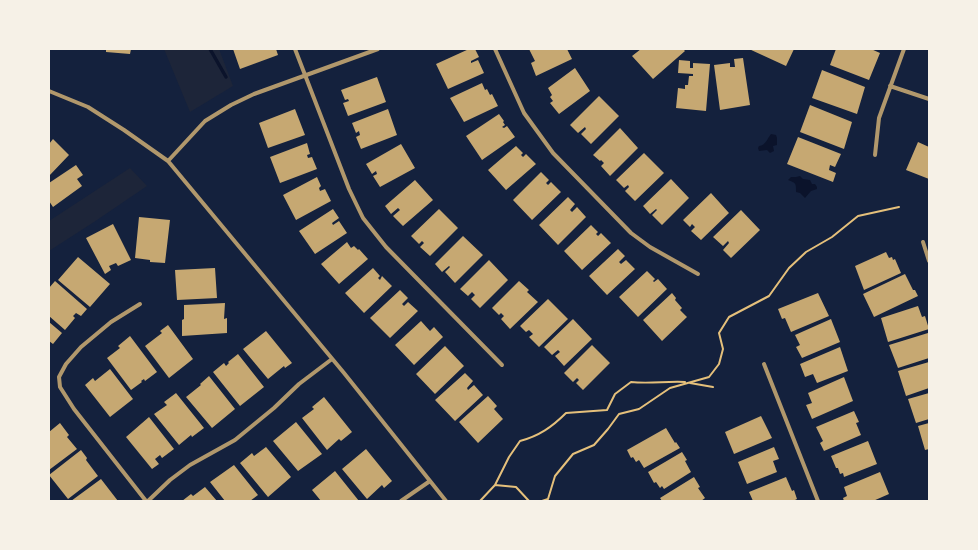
<!DOCTYPE html>
<style>
body{margin:0}
#map{position:relative;width:978px;height:550px;overflow:hidden;background:#14213d;font-family:"Open Sans",sans-serif}
canvas{display:block}
.frame{position:absolute;inset:0;border:50px solid #f6f1e7;pointer-events:none}
</style>
<div id="map">
<canvas width="978" height="550"></canvas>
<div class="frame"></div>
</div>
<script>
const g = document.querySelector('canvas').getContext('2d');
g.lineJoin = 'round';
function fillPath(path, color) {
  g.fillStyle = color;
  g.fill(path, 'evenodd');
}
function stroke(path, color, width, dash) {
  g.strokeStyle = color;
  g.lineWidth = width;
  g.lineCap = dash ? 'butt' : 'round';
  g.setLineDash(dash || []);
  g.stroke(path);
}
fillPath(new Path2D(`
 M164,49H219L233,86L190,112Z
 M130,168L147,186L94,222L49,251V221Z`), '#1d2539');
fillPath(new Path2D(`
 M771,134L776,135L777,138V145L773,146L774,151L770,153L767,150L759,151L758,148L759,146C766,145 767,139 771,134Z
 M800,176L803,179L810,180L812,184H815L817,187V189L811,191L805,198L800,193L796,192C796,183 796,183 788,180L791,177H796Z`), '#0b132b');
stroke(new Path2D(`
 M210,49L226,77`), '#0b132b', 3.5);
fillPath(new Path2D(`
 M106,49H131L130,54L106,52Z
 M233,49H276L278,55L240,69Z
 M469,49H475L479,57L471,61V63L478,60L484,73L448,89L436,64Z
 M529,49H567L572,59L536,76L531,63L535,61Z
 M641,49H683L685,51L653,79L632,56Z
 M749,49H794L786,66Z
 M836,49H871L880,53L869,80L830,65Z
 M743,58L750,105L720,110L714,65L730,63V67H735L734,59Z
 M679,60L690,61V68H693V63L710,64L706,111L676,108L678,88L685,89V85H688L689,76H693V74L678,73Z
 M575,68L590,91L559,114L550,103L553,101L550,97L552,95L548,88Z
 M822,70L865,87L857,114L812,98Z
 M377,77L386,102L348,116L343,103L349,101L348,99L345,100L341,90Z
 M482,83L485,90L487,89L490,95L492,94L498,106L464,122L450,98Z
 M599,96L619,116L591,144L581,134L586,129L585,127L578,133L570,125Z
 M810,105L852,122L844,149L800,132Z
 M295,109L305,135L268,148L259,123Z
 M388,109L397,135L361,149L356,137L360,135L359,131L356,133L352,123Z
 M499,114L504,121L503,122L505,125L502,127L504,128L507,126L515,137L482,160L466,136Z
 M620,128L638,148L610,176L601,166L604,163L601,160L600,161L593,155Z
 M798,137L841,154L835,167L830,165L829,170L836,173L833,182L787,164Z
 M53,139L69,155L49,176V144Z
 M918,142L929,147V179L906,170Z
 M307,143L310,154L307,155L308,158L312,157L317,169L280,183L270,157Z
 M401,144L415,168L380,187L373,176L377,174L376,171L372,174L366,164Z
 M516,146L523,153L521,155L523,157L526,154L536,164L506,190L488,170Z
 M644,153L664,173L635,201L625,191L629,187L628,185L624,188L616,180Z
 M76,165L83,175L77,179L82,186L53,207L49,201V183Z
 M541,172L549,180L546,183L548,185L551,182L561,192L532,220L513,200Z
 M317,177L321,186L319,188L320,191L325,189L331,201L296,220L283,195Z
 M671,179L689,198L662,225L652,215L657,210L656,209L650,214L643,206Z
 M415,180L433,200L403,226L393,216L400,210L398,208L391,214L385,206Z
 M711,193L729,213L701,240L691,231L695,227L692,224L690,227L683,220Z
 M568,197L575,204L570,210L572,212L577,207L586,217L558,245L539,225Z
 M333,209L339,218L332,223L333,225L339,221L347,233L315,254L299,231Z
 M439,209L458,228L430,256L420,247L424,243L422,241L419,244L411,236Z
 M741,210L760,230L731,258L723,250L729,243L728,241L723,246L713,237Z
 M139,217L170,220L165,263L150,262V260L135,258Z
 M113,224L131,260L118,266L116,263L109,266L111,270L105,274L86,238Z
 M591,225L598,232L596,234L598,236L601,233L611,243L582,270L564,251Z
 M463,236L483,255L455,283L445,272L450,267L449,266L442,272L435,264Z
 M347,242L351,248L354,246L358,250L359,249L368,259L339,284L321,264Z
 M618,249L625,256L619,262L621,264L626,260L635,269L607,295L589,276Z
 M886,252L889,258L892,257L893,260L895,259L901,273L864,290L855,266Z
 M78,257L110,284L90,307L58,280Z
 M489,260L508,280L480,308L471,299L475,295L472,292L468,296L460,289Z
 M215,268L217,298L177,300L175,270Z
 M373,268L380,276L378,278L380,280L382,276L392,286L364,313L345,293Z
 M647,271L655,279L653,281L654,282L658,279L667,289L638,317L619,297Z
 M905,274L913,290H915L918,296L874,317L863,294Z
 M55,281L87,309L81,316L76,313L73,316L75,318L65,330L49,316V288Z
 M519,281L529,290L527,292L538,302L510,329L501,319L504,316L501,313L499,315L492,308Z
 M400,290L408,298L402,304L404,306L408,302L418,311L390,338L370,318Z
 M672,293L676,298L675,300L682,308L680,310L687,317L662,341L643,320Z
 M818,293L829,316L791,332L785,318L782,319L778,309Z
 M548,299L568,319L539,347L529,337L533,334L529,330L526,332L520,326Z
 M225,303L224,319L227,318V333L182,336V320L184,319V305Z
 M918,306L922,317L925,316L929,329L888,342L881,318Z
 M573,319L592,339L564,366L555,356L560,352L558,350L552,355L544,347Z
 M831,319L840,342L802,358L796,347L800,345L795,335Z
 M421,321L430,331L434,327L443,337L414,365L395,345Z
 M49,322L62,333L53,344L49,341Z
 M168,325L193,359L169,378L145,346L162,333L160,331Z
 M266,331L292,363L285,368L284,366L268,379L243,349Z
 M928,333L929,337V358L898,368L889,345Z
 M130,336L157,372L145,381L144,379L141,381L142,382L131,390L107,358L120,348L118,346Z
 M592,345L610,363L583,390L576,383L579,380L577,378L573,382L564,373Z
 M445,346L464,366L435,394L416,374Z
 M840,347L848,371L817,383L813,374L805,377L800,364Z
 M238,354L264,387L240,406L213,372L224,363L226,366L229,363L228,362Z
 M929,362V388L906,396L898,371Z
 M110,369L133,399L110,417L85,385L93,378L95,381Z
 M465,373L473,381L467,388L468,390L474,385L483,395L455,421L435,400Z
 M209,376L235,409L212,428L186,397L201,385L200,384Z
 M844,377L853,401L812,419L806,405L812,403L808,393Z
 M176,393L204,428L192,437L191,435L179,445L154,414L167,405L164,402Z
 M929,393V419L916,423L908,399Z
 M488,396L497,406L494,409L503,419L478,443L459,422Z
 M324,397L352,432L341,441L339,439L327,450L302,418L314,409L312,407Z
 M854,411L859,422L856,423L861,435L824,451L820,443L823,441L816,427Z
 M761,416L772,438L734,454L725,432Z
 M149,417L174,449L162,458L160,455L155,459L159,464L152,469L126,437Z
 M296,422L322,454L298,471L273,441Z
 M60,423L69,435L67,437L77,449L49,470V432Z
 M929,423V449L925,450L918,426Z
 M666,428L675,443L676,442L680,448L644,468L639,460L636,462L633,457L631,458L627,450Z
 M868,441L877,464L844,477L843,473L840,474L838,468H836L831,456Z
 M266,447L291,477L268,497L240,463L252,453L254,456Z
 M774,447L779,459L773,461L777,472L747,484L738,462Z
 M366,449L392,481L384,488L382,485L367,499L342,469Z
 M81,450L87,458L86,460L98,476L68,499L49,475Z
 M682,452L687,460L685,461L691,472L664,489L662,486L660,488L656,482L654,483L648,472Z
 M234,465L258,495L250,501H225L210,482Z
 M335,471L359,501H321L312,490Z
 M880,472L889,494L873,501H844L843,498L847,496L844,487Z
 M694,477L700,487L698,488L705,498L701,501H662L660,498Z
 M786,477L792,491L794,490L797,499L793,501H753L749,492Z
 M101,479L118,501H71Z
 M205,487L217,501H182L191,494L193,496Z`), '#c6a872');
stroke(new Path2D(`
 M690,383L713,387
 M495,485L509,457L520,441C539,436 552,427 566,413L607,410L615,394L631,382C649,384 667,381 685,382
 M480,501L495,485L516,487L529,501
 M542,501L548,499L555,476L573,454L594,445L608,429L619,414L639,409L670,388L709,377L719,364L723,349L719,333L729,317L769,296L789,268L806,252L832,237L858,216L899,207`), '#e5c07b', 2);
stroke(new Path2D(`
 M295,49L349,189L363,218L386,247L502,365
 M495,49L524,113L553,153L631,233L650,247L698,274
 M890,86L929,99
 M49,91L88,107L124,130L168,161L344,373L446,501
 M875,155L879,118L904,49
 M168,161L205,121L231,105L254,94L378,49
 M923,242L929,261
 M140,304L111,322L81,347L66,364L59,377L60,387L74,409L146,501
 M764,364L818,501
 M148,501L170,480L190,465L235,440L274,408L299,384L332,359
 M401,501L430,481`), '#b1986c', 4);
</script>
